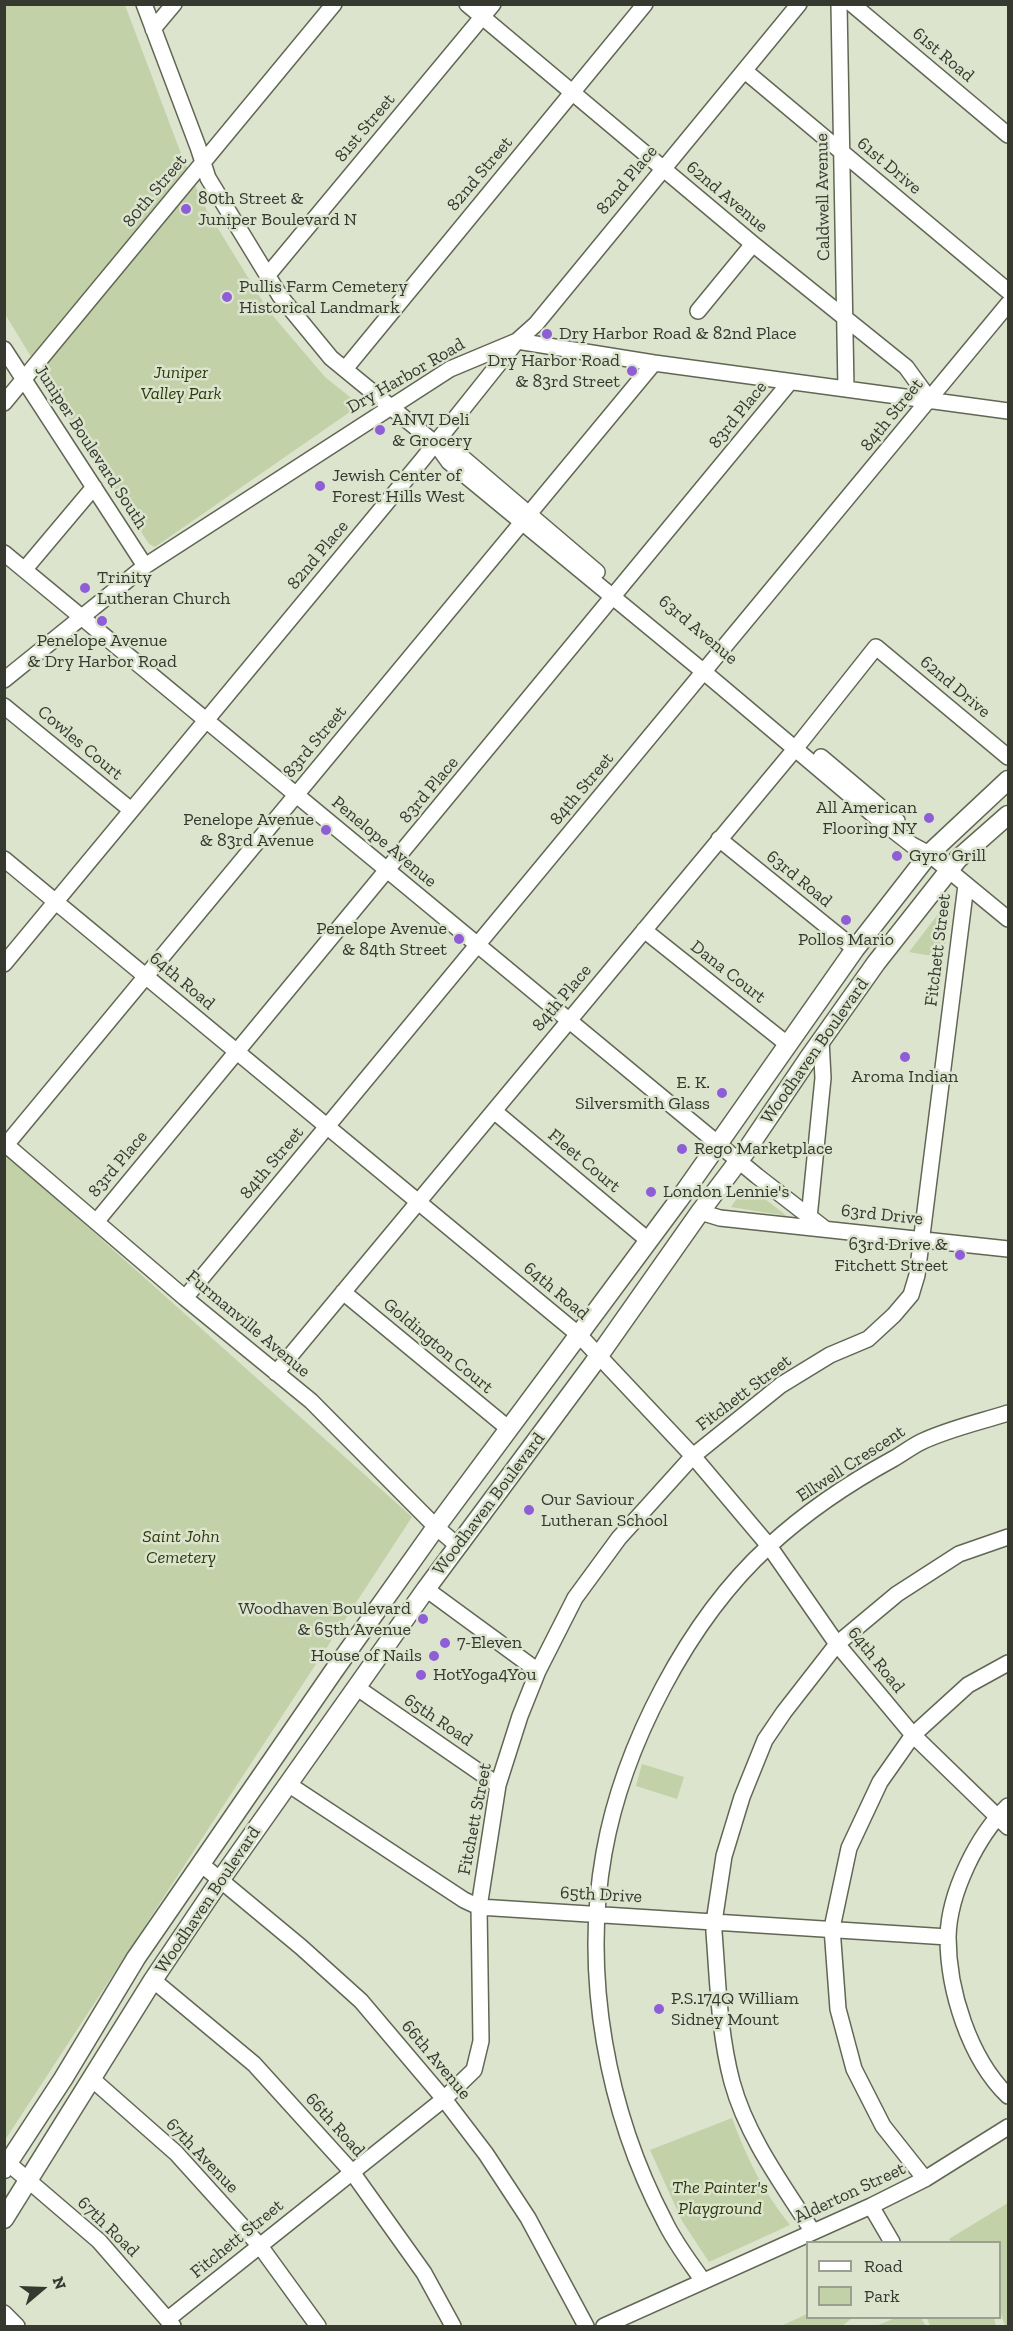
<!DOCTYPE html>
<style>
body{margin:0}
#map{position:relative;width:1013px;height:2331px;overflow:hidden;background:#dce4ce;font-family:"Zilla Slab",serif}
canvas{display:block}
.frame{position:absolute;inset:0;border:6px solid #353930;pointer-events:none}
.legend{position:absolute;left:806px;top:2241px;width:195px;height:78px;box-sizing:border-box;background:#dce4ce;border:2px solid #99a08f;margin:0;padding:8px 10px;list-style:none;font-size:18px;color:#353930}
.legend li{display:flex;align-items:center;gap:12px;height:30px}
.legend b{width:30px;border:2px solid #99a08f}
.north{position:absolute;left:12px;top:2259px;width:60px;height:60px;-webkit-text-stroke:4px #dce4ce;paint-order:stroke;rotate:71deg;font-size:16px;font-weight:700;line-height:24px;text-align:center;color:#353930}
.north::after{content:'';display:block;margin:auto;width:21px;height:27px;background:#353930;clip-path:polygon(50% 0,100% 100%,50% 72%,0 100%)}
</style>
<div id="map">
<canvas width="1013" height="2331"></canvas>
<div class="frame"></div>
<ul class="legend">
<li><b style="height:8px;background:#fff"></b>Road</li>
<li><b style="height:16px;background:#c2d1a8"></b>Park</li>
</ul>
<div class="north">N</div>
</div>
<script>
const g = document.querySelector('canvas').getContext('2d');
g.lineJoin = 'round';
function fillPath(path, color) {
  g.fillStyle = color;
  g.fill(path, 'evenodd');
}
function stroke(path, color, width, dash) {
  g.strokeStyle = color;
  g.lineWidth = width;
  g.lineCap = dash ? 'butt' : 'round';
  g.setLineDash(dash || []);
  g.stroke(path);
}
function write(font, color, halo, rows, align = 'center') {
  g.font = font + ' "Zilla Slab",serif';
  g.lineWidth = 5;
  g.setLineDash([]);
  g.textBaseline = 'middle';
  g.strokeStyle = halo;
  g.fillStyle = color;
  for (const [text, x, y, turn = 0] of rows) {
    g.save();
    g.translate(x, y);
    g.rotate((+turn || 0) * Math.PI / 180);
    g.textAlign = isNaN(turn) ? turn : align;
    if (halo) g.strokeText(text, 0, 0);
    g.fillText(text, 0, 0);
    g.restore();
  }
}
fillPath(new Path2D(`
 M5,5H125L183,159L206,209L268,310L325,377L360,405L155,547L149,544L77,432L5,314Z
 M942,909L950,914L943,958L909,952Z
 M5,1153L412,1517L5,2140Z
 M748,1186L787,1216L731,1207L745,1187Z
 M642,1764L684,1777L677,1799L636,1786Z
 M732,2118C746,2157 764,2193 790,2225L709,2262L682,2221L650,2150Z
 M1008,2203V2326H1005L1000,2311V2242H952L949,2239Z
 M807,2314L808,2318H852L842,2326H781Z
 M895,2318H921L926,2326H876Z
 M927,2318H994L996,2326H930Z`), '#c2d1a8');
const minor = new Path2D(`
 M144,4L198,147L208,178L280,296L331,358L436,444L449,462L704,672L876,817L912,845L929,854L1008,919
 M467,4L753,244L906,367L930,400
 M839,4L846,389
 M852,4L1008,135
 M153,29L174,4
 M745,71L1008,291
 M267,276L493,4
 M698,311L753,244
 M4,349L145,566
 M345,369L645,4
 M4,403L334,4
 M436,444L456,452L597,572
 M4,553L757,1176L824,1228
 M25,569L94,487
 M4,680L145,566L450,369L517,341L654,363L1008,411
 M4,706L131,810
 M821,757L897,821
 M719,839L855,949
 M4,859L579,1335L693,1456L769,1546L837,1644L913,1735L1008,1827
 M644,930L787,1044
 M4,964L422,460L517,341L536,324L799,4
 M494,1111L649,1241
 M4,1143L185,1298L311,1401L436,1527L457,1545
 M6,1145L654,363
 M700,1212L720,1218L1008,1249
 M809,1218L823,1078L821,1040
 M96,1222L790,382
 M343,1292L509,1429
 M185,1298L1008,304
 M276,1373L795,749L876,647L1008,757
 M426,1589L538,1671
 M356,1687L498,1785
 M288,1784L464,1900L479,1907L948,1937
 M1008,1806C977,1836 949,1893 948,1937C948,1990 969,2058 1008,2096
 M201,1864L301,1947L361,2001L444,2099L486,2154L528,2218L586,2326
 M153,1980L254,2064L352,2172L424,2273L453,2326
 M92,2079L176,2153L260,2246L318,2326
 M8,2163L99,2241L173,2326
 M925,2179L883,2126L854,2069L838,2009L832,1928L849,1848L880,1782L913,1735L968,1685L1008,1663
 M871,2206L892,2242
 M813,2232C783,2185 747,2137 732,2082C719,2033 718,1983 714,1932V1922L724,1856L742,1797L765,1740L784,1712L837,1644L897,1594L959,1554L1008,1537
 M703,2281C690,2262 675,2243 665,2222C607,2112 582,1976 604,1853C623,1746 688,1620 769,1546C806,1512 849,1483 893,1459C902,1454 911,1447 921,1442C948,1429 980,1422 1008,1413
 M4,2313L17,2326
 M168,2319L444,2099L474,2070L481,2041L479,1907L498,1785L520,1716L538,1671L575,1598L619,1538L693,1456L781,1385L830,1355L868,1339L894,1315L911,1295L917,1275L966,885
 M604,2326L871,2206L925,2179L1008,2127`);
const major = new Path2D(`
 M4,2169L63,2079L136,1958L333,1672L436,1527L678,1201L855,949L929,854L1008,780
 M4,2219L153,1980L221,1879L426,1589L593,1364L700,1212L746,1151L808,1059L876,963L958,859L1008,815`);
stroke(minor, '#606754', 18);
stroke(major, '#606754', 21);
stroke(minor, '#fff', 15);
stroke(major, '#fff', 18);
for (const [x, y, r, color] of [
 [186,209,6,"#8f5ed7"],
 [227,297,6,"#8f5ed7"],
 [547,334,6,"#8f5ed7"],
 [632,371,6,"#8f5ed7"],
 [380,430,6,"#8f5ed7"],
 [320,486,6,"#8f5ed7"],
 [85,588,6,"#8f5ed7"],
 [102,621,6,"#8f5ed7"],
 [929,818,6,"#8f5ed7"],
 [326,830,6,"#8f5ed7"],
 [897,856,6,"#8f5ed7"],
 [846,920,6,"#8f5ed7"],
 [459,939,6,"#8f5ed7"],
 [905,1057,6,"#8f5ed7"],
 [722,1093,6,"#8f5ed7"],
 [682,1149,6,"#8f5ed7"],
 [651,1192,6,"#8f5ed7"],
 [960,1255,6,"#8f5ed7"],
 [529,1510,6,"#8f5ed7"],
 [423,1619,6,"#8f5ed7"],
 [445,1643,6,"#8f5ed7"],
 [434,1656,6,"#8f5ed7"],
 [421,1675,6,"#8f5ed7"],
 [659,2009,6,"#8f5ed7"]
]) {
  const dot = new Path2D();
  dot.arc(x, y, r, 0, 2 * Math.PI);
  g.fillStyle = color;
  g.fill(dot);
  stroke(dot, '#dce4ce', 2);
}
write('18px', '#353930', '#dce4ce', [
 ["61st Road",943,55,40],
 ["81st Street",365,128,-50],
 ["61st Drive",889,166,40],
 ["82nd Street",480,174,-50],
 ["82nd Place",627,180,-50],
 ["80th Street",155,191,-50],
 ["62nd Avenue",727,197,40],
 ["Caldwell Avenue",823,197,-91],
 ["Dry Harbor Road",406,376,-30],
 ["83rd Place",738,415,-51],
 ["84th Street",892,415,-51],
 ["Juniper Boulevard South",91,447,57],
 ["82nd Place",318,555,-50],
 ["63rd Avenue",698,630,40],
 ["62nd Drive",955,687,40],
 ["83rd Street",315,742,-50],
 ["Cowles Court",80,743,40],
 ["84th Street",582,789,-50],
 ["83rd Place",429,790,-50],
 ["Penelope Avenue",384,842,40],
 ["63rd Road",799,879,39],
 ["Fitchett Street",938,950,-83],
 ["Dana Court",728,972,38],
 ["64th Road",182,981,40],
 ["84th Place",562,998,-50],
 ["Woodhaven Boulevard",815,1051,-55],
 ["Fleet Court",584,1161,40],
 ["84th Street",272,1163,-50],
 ["83rd Place",118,1164,-50],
 ["63rd Drive",882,1215,6],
 ["64th Road",556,1291,40],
 ["Furmanville Avenue",248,1324,40],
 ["Goldington Court",438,1346,40],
 ["Fitchett Street",744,1393,-37],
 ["Ellwell Crescent",851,1464,-33],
 ["Woodhaven Boulevard",489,1504,-53],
 ["64th Road",876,1660,51],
 ["65th Road",438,1720,34],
 ["Fitchett Street",475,1819,-79],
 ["65th Drive",601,1895,3],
 ["Woodhaven Boulevard",208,1900,-56],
 ["66th Avenue",436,2060,50],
 ["66th Road",335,2125,48],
 ["67th Avenue",202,2156,46],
 ["Alderton Street",850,2193,-25],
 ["67th Road",108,2227,44],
 ["Fitchett Street",237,2239,-39]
]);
write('18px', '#353930', '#dce4ce', [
 ["80th Street &",198,199],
 ["Juniper Boulevard N",198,220],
 ["Pullis Farm Cemetery",239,287],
 ["Historical Landmark",239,308],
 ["Dry Harbor Road & 82nd Place",559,334],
 ["Dry Harbor Road",620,361,"right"],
 ["& 83rd Street",620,382,"right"],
 ["ANVI Deli",392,420],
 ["& Grocery",392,441],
 ["Jewish Center of",332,476],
 ["Forest Hills West",332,497],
 ["Trinity",97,578],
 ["Lutheran Church",97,599],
 ["Penelope Avenue",102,641,"center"],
 ["& Dry Harbor Road",102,662,"center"],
 ["All American",917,808,"right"],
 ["Flooring NY",917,829,"right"],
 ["Penelope Avenue",314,820,"right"],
 ["& 83rd Avenue",314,841,"right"],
 ["Gyro Grill",909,856],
 ["Penelope Avenue",447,929,"right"],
 ["& 84th Street",447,950,"right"],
 ["Pollos Mario",846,940,"center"],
 ["Aroma Indian",905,1077,"center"],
 ["E. K.",710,1083,"right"],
 ["Silversmith Glass",710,1104,"right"],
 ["Rego Marketplace",694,1149],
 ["London Lennie's",663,1192],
 ["63rd Drive &",948,1245,"right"],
 ["Fitchett Street",948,1266,"right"],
 ["Our Saviour",541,1500],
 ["Lutheran School",541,1521],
 ["Woodhaven Boulevard",411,1609,"right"],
 ["& 65th Avenue",411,1630,"right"],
 ["7-Eleven",457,1643],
 ["House of Nails",422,1656,"right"],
 ["HotYoga4You",433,1675],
 ["P.S.174Q William",671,1999],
 ["Sidney Mount",671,2020]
], 'left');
write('italic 18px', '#2e3b0d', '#dce4ce', [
 ["Juniper",181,373],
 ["Valley Park",181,394],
 ["Saint John",181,1537],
 ["Cemetery",181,1558],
 ["The Painter's",720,2188],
 ["Playground",720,2209]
]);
</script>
